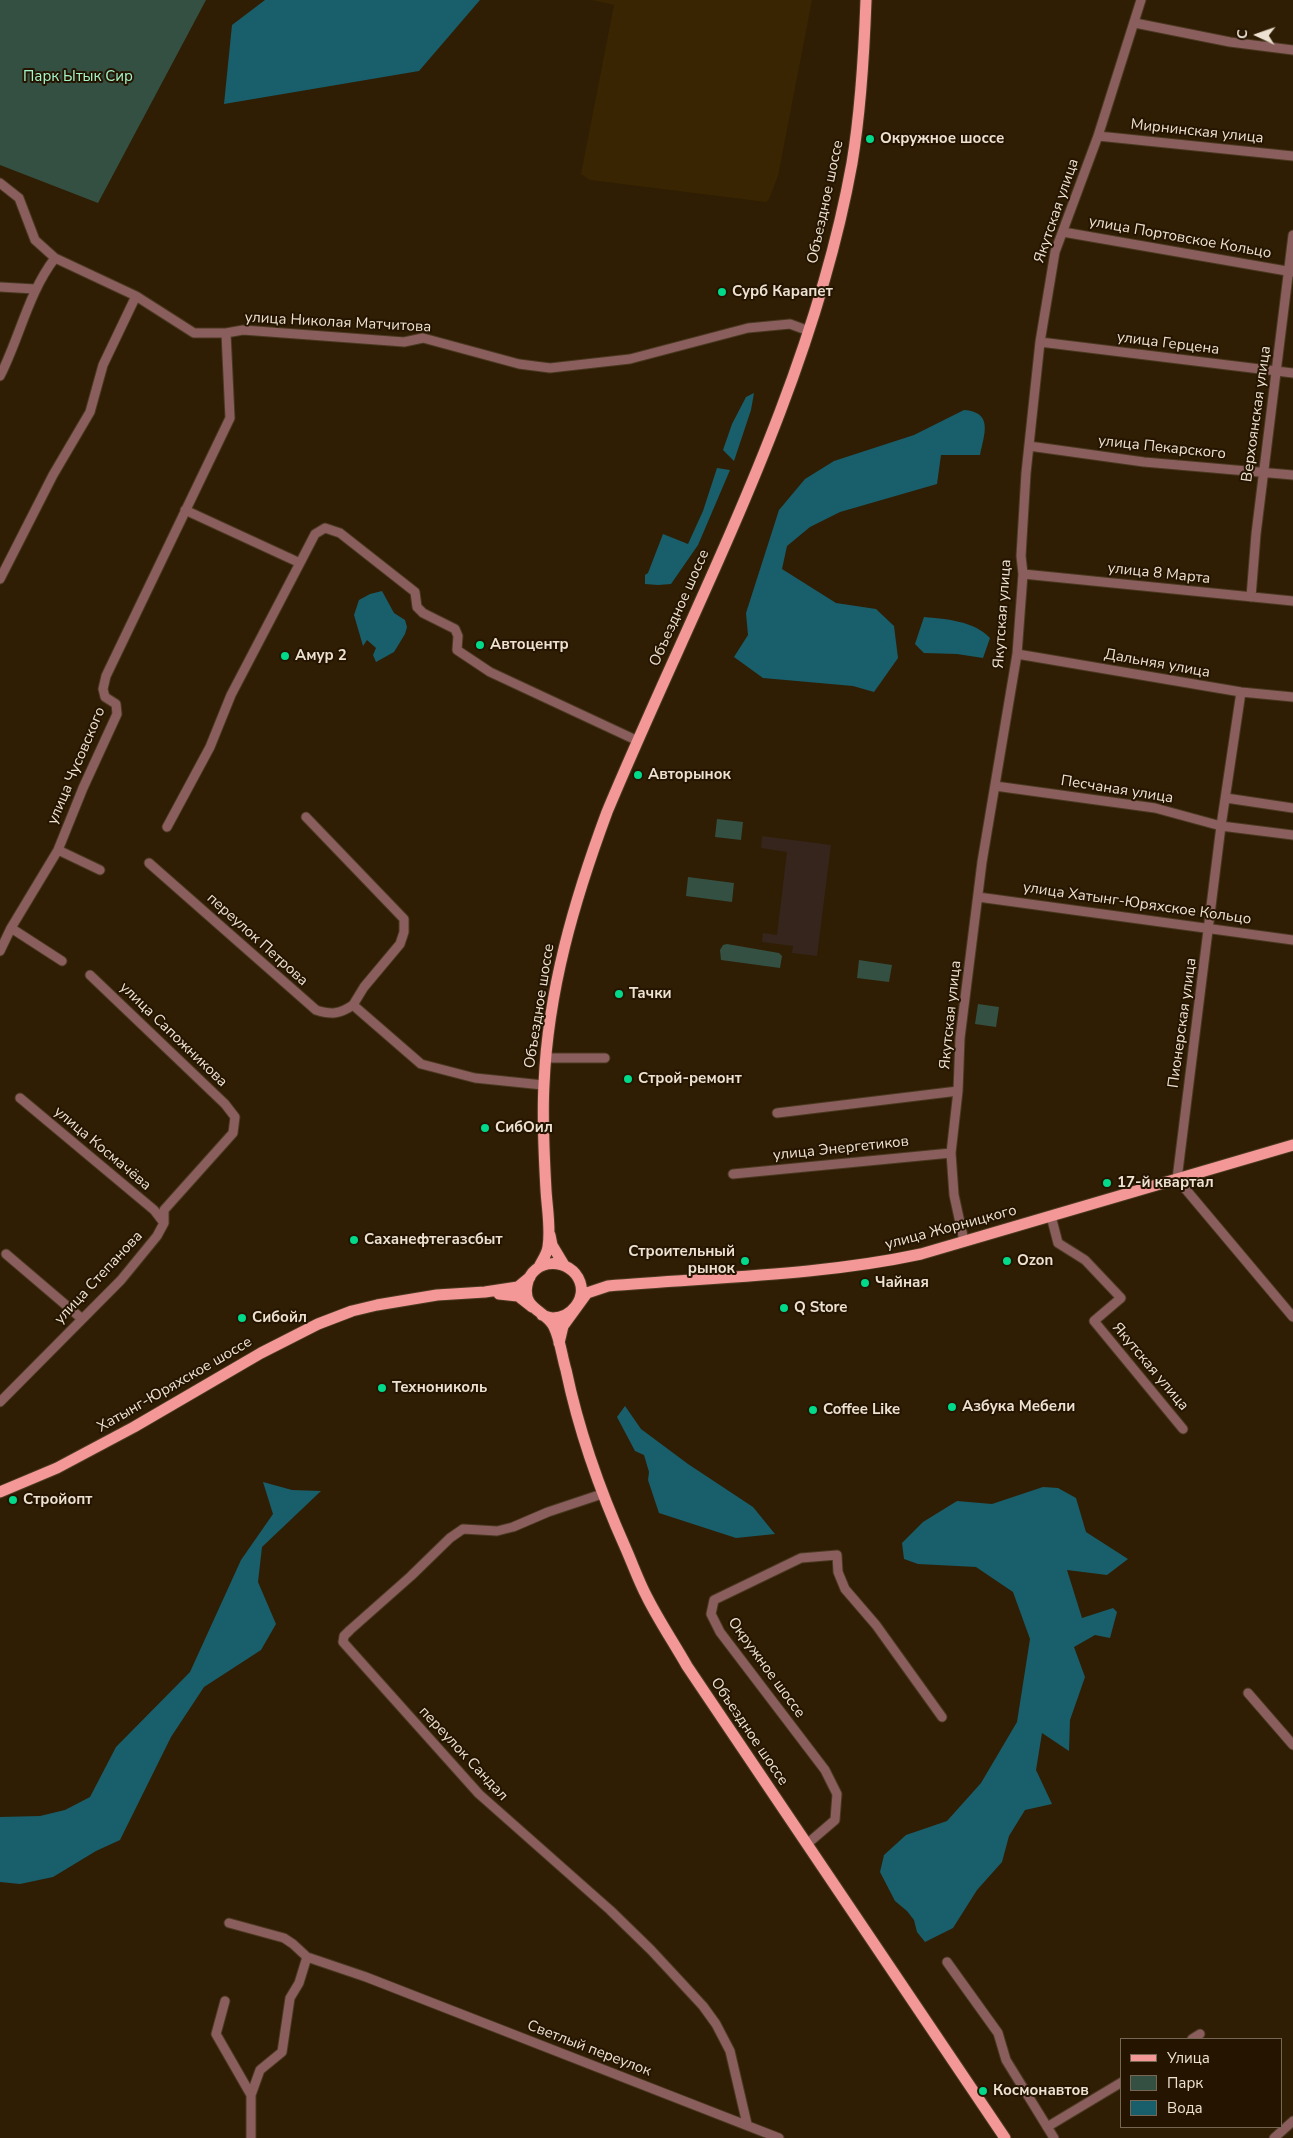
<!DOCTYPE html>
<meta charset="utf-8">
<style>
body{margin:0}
#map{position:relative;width:1293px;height:2138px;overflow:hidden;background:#2f1e04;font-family:"Nunito Sans",sans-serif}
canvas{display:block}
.legend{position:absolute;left:1120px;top:2038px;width:162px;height:90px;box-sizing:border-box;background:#251500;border:1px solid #756754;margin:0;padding:6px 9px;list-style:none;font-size:15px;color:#ede2d2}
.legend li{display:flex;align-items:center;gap:10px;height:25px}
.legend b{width:25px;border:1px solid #756754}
.north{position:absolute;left:1233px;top:10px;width:50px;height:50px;-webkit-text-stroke:4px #251500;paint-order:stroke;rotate:273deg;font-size:14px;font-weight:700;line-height:20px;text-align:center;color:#ede2d2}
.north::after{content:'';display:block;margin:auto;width:18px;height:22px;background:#ede2d2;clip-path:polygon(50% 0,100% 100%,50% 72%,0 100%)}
</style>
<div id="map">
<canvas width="1293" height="2138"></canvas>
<ul class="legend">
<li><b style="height:6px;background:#f39896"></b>Улица</li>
<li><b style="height:14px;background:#345042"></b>Парк</li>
<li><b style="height:14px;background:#195e6b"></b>Вода</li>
</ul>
<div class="north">С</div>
</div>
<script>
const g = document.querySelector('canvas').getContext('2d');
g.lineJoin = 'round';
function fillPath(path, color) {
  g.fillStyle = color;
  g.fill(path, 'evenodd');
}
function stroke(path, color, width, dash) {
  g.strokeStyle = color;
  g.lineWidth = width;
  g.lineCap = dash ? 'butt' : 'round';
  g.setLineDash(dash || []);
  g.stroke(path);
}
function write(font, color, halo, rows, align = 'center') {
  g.font = font + ' "Nunito Sans",sans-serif';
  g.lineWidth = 4;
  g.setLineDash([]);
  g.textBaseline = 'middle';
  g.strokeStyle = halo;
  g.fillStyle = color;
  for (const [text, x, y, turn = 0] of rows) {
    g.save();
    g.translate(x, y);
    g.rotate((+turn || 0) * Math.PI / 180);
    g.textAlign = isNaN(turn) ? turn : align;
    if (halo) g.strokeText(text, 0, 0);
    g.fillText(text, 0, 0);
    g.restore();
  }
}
fillPath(new Path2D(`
 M592,0H812L778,176L769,199L766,202L590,180L581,174L614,5Z`), '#392501');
fillPath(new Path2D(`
 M762,836L831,845L817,956L792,953L793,946L762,942L763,933L777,935L787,852L761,848Z`), '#36251c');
fillPath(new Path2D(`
 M0,0H206L98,203L0,165Z
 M717,819L743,822L741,840L715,837Z
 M688,877L734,883L732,902L686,896Z
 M727,944L779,953L782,956L780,968L721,960L720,950L723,945Z
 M859,960L892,965L889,982L857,978Z
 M978,1004L999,1007L996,1027L975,1024Z`), '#345042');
fillPath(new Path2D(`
 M265,0H480L419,71L224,104L232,25Z
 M754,393L751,410L734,461L723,450L732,424L746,397Z
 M964,410C994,412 984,435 980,455H941L937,484L840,512L810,527L787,546L782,569L836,603L876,609L894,626L898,658L874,692L853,686L763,678L734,657L748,635L746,613L779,510L805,479L834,461L914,435Z
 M717,468L730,470L698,545L671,584L658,585L645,584V575L648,573L663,534L688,544L703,511Z
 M382,591L394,613L405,620L407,627L405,634L394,652L376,662L373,655L376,648L367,640L363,646L354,615L359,600L370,594Z
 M924,617C947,619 974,621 990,638L983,658L957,654L924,653L915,644Z
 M625,1406L641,1429L688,1464L753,1507L775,1534L736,1538L659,1513L648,1480L649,1472L644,1455L635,1451L617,1417Z
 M263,1482L292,1490L321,1491L262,1547L258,1582L276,1624L261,1650L204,1687L171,1737L120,1840L96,1851L53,1877L20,1884L0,1882V1817L40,1816L65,1810L90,1797L116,1747L190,1672L241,1560L273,1514Z
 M1043,1487L1058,1488L1076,1498L1086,1532L1128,1559L1107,1575L1067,1570L1082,1618L1113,1608L1117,1612L1110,1638L1095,1635L1074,1647L1085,1677L1070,1720L1069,1751L1042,1733L1036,1770L1052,1804L1025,1810L1009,1836L1002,1862L977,1890L953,1928L925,1942L917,1932L914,1920L907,1911L895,1901L880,1872L884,1855L906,1835L947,1821L981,1783L1017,1722L1030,1639L1013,1592L976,1567L918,1564L904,1559L902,1543L923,1522L957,1501L992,1504Z`), '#195e6b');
const minor = new Path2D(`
 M1135,23L1230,42L1293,50
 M1098,136L1293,156
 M0,183L19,198L35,240L55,258L136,296L194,333H226L243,330L404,342L423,338L519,364L550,368L630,359L748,328L790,324L809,331
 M1063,232L1293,272
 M0,287L35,289
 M1040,342L1293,373
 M0,376C20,337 28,293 55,258
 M1029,446L1144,462L1293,475
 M300,563L315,534L325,528L340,533L415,592L417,607L423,613L455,629L458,636L457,650L490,672L638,741
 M1023,574L1293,601
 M0,579L53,475L90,412L103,365L136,296
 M1251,597L1256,534L1293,235
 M1017,654L1241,692L1293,697
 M1241,692L1221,826L1177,1179L1293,1317
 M995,786L1155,808L1221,826L1293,835
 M1226,798L1293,808
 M306,817L404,919V932L400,944L364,987L353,1005L421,1064L475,1078L543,1085
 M167,827L210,747L231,695L300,563L185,510
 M58,850L100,870
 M149,863L316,1010C331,1015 340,1014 353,1005
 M978,897L1293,940
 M11,928L62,961
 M0,951L11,928L58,850L83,788L117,714L116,704L105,697L103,689L106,676L230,418L226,333
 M546,1058H605
 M20,1098L154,1210L164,1223
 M777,1113L958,1091
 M733,1174L951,1153
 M1051,1216L1058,1243L1085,1260L1121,1298L1094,1321L1183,1429
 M964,1241L954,1195L951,1153L958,1091L960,1038L982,862L1017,654L1023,574L1021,556L1026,473L1040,342L1055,252L1098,136L1141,0
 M6,1254L81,1318
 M0,1402L121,1280L157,1236L164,1223V1210L233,1133L235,1117L225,1104L90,975
 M602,1494L548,1512L513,1527L497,1531L463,1529L450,1538L411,1576L350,1630L344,1636L343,1642L479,1794L610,1910L651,1950L703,2006L716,2024L730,2051L747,2124
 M1248,1693L1293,1745
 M807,1844L835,1820L837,1794L825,1770L720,1632L711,1614L714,1600L801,1558L837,1555L838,1572L845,1589L876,1625L942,1717
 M229,1923L284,1938L293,1944L307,1957L299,1983L290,1998L282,2052L260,2070L251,2095V2138
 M307,1957L366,1977L779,2138
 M947,1962L998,2033L1006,2060L1054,2138
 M225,2001L216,2034L251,2095
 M1192,2039L1200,2034
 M1047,2127L1122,2082
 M1274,2138L1293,2121`);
const major = new Path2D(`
 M550,1235L552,1245L564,1265
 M539,1267C542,1261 547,1254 548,1247C551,1229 547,1208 546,1190C544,1155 542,1119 544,1084C548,990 574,901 607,812C695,601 811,391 852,163C861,109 864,55 866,0
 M499,1294L518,1296L532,1307
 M542,1315C545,1316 549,1318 553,1318C571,1318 586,1299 580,1282C571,1257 532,1257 527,1285C522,1310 546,1310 554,1327C560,1339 562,1357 566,1370C579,1432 600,1491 626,1549C633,1565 639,1582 647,1597C659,1621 674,1643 687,1666L1005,2138
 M559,1343L563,1326L587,1293L608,1286C712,1277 818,1276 921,1254L1293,1145
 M0,1492L57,1468L134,1427L261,1353L318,1324L352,1311L377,1305L437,1295L485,1292L518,1287L530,1277`);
stroke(minor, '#4a3921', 11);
stroke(major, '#4a3921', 13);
stroke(minor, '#8a5e5c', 9);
stroke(major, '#f39896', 11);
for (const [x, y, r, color] of [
 [870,139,5,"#01d98b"],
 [722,292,5,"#01d98b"],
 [480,645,5,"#01d98b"],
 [285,656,5,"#01d98b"],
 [638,775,5,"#01d98b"],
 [619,994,5,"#01d98b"],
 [628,1079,5,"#01d98b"],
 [485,1128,5,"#01d98b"],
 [1107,1183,5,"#01d98b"],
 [354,1240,5,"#01d98b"],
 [745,1261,5,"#01d98b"],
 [1007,1261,5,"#01d98b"],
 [865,1283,5,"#01d98b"],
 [784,1308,5,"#01d98b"],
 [242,1318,5,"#01d98b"],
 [382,1388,5,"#01d98b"],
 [952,1407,5,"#01d98b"],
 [813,1410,5,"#01d98b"],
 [13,1500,5,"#01d98b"],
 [983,2091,5,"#01d98b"]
]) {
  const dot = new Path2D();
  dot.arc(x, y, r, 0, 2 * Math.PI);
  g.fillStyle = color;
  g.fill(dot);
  stroke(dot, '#251500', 2);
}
write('15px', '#a3f6cc', '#251500', [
 ["Парк Ытык Сир",78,77]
]);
write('15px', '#ede2d2', '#251500', [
 ["Мирнинская улица",1197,132,6],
 ["Объездное шоссе",826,202,-78],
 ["Якутская улица",1057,211,-71],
 ["улица Портовское Кольцо",1180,238,10],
 ["улица Николая Матчитова",338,323,3],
 ["улица Герцена",1168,344,7],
 ["Верхоянская улица",1257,414,-82],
 ["улица Пекарского",1162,448,6],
 ["улица 8 Марта",1159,574,6],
 ["Объездное шоссе",680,608,-66],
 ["Якутская улица",1003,614,-86],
 ["Дальняя улица",1157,664,10],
 ["улица Чусовского",77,766,-67],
 ["Песчаная улица",1117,790,9],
 ["улица Хатынг-Юряхское Кольцо",1137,904,8],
 ["переулок Петрова",257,940,42],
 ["Объездное шоссе",540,1006,-81],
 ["Якутская улица",951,1015,-84],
 ["Пионерская улица",1183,1023,-82],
 ["улица Сапожникова",173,1035,44],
 ["улица Космачёва",102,1149,40],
 ["улица Энергетиков",841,1149,-6],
 ["улица Жорницкого",951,1228,-15],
 ["улица Степанова",99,1278,-47],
 ["Якутская улица",1150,1367,50],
 ["Хатынг-Юряхское шоссе",175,1385,-30],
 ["Окружное шоссе",766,1668,54],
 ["Объездное шоссе",749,1732,56],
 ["переулок Сандал",463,1754,47],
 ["Светлый переулок",589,2049,21]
]);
write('bold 15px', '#ede2d2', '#251500', [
 ["Окружное шоссе",880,139],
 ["Сурб Карапет",732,292],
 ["Автоцентр",490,645],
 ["Амур 2",295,656],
 ["Авторынок",648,775],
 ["Тачки",629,994],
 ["Строй-ремонт",638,1079],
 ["СибОил",495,1128],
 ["17-й квартал",1117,1183],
 ["Саханефтегазсбыт",364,1240],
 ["Строительный",735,1252,"right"],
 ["рынок",735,1269,"right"],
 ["Ozon",1017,1261],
 ["Чайная",875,1283],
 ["Q Store",794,1308],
 ["Сибойл",252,1318],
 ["Технониколь",392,1388],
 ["Азбука Мебели",962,1407],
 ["Coffee Like",823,1410],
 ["Стройопт",23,1500],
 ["Космонавтов",993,2091]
], 'left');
</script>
